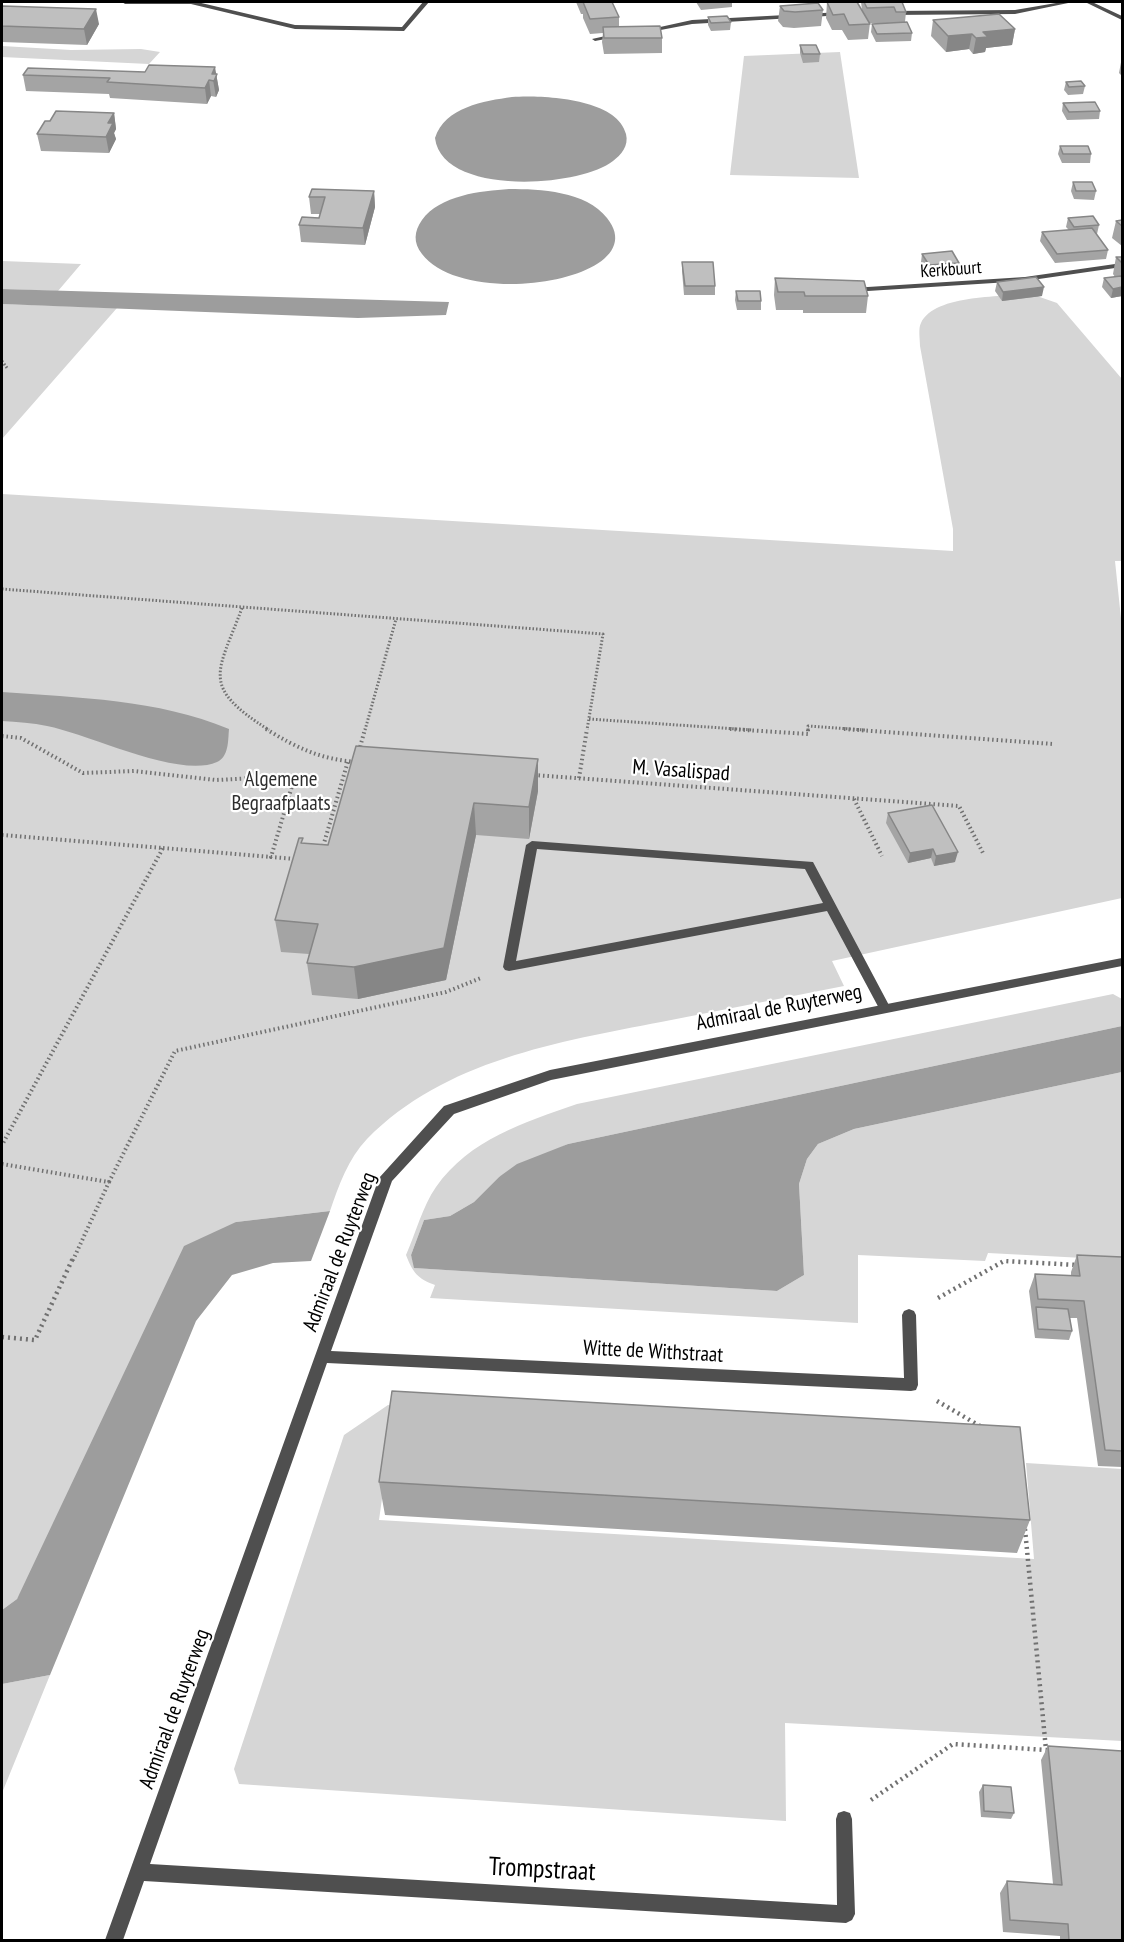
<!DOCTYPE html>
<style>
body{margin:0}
#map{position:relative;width:1124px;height:1942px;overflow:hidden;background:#fff;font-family:"PT Sans Narrow",sans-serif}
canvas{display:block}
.frame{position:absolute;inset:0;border:3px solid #000;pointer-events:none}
</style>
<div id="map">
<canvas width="1124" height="1942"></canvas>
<div class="frame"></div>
</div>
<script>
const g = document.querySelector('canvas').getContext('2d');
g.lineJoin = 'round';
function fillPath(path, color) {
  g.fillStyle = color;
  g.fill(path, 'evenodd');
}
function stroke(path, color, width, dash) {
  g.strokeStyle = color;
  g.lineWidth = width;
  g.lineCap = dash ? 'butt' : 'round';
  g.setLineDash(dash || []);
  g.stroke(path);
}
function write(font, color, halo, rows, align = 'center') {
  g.font = font + ' "PT Sans Narrow",sans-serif';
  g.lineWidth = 4.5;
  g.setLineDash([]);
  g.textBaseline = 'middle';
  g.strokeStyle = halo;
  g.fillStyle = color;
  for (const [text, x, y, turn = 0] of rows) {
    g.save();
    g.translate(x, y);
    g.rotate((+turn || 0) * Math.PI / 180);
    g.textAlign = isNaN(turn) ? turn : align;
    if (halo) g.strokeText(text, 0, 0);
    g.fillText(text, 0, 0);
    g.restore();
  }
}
fillPath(new Path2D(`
 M2,46L71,50L141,49L160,52L149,64L2,57Z
 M840,52L859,178L730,175L744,56Z
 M2,261L81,264L58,291L2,289Z
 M1034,295L1057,303L1122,379V561H1115L1122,628V898L832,961L844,986C783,998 722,1010 661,1022C558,1042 445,1060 367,1139C348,1159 339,1185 330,1211L236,1222L17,1599L2,1610V494L953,551V529L920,346C920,339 918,328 921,323C934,294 1006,296 1034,295Z
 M2,304L117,308L2,439Z
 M1113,994L1122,999V1026L568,1144L499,1177L474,1202L450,1216L424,1220L411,1255L415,1268L777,1291L804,1275L799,1184L807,1159L818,1144L854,1129L1122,1072V1260L988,1253L985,1261L858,1255V1323L430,1298L435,1285C418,1279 413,1273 406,1255C415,1235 423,1205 436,1187C470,1139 523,1123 577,1104Z
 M388,1405L395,1406L379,1520L1034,1559L1026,1463L1122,1469V1741L785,1723L786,1821L239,1784L234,1769L344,1435Z
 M50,1675L2,1793V1684Z`), '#d6d6d6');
fillPath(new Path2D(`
 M512,97C542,95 617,98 626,134C629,146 621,155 613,161C578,188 442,196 435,138C445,107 484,101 512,97Z
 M509,189C540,189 586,191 607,218C657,280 465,311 422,254C413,243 414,231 422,220C440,195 481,191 509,189Z
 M2,289L449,302L446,315L358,318L2,304Z
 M2,692C79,698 157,699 229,729C228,740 229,757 217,762C179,779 89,734 47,726C33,723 17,722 2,721Z
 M1122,1026V1072L854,1129L818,1144L807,1159L799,1184L804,1275L777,1291L414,1268L411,1255L424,1220L450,1216L474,1202L499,1177L517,1164L568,1144Z
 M330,1211L311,1261L273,1263L232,1275L196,1321L50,1675L2,1684V1610L17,1599L184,1246L236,1222Z`), '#9d9d9d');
stroke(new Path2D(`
 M2,361L7,368
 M2,589L603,634L587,730
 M242,608C218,673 199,686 269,730
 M589,719L752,730
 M365,730L396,619
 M808,730V726L865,730`), '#717171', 3, [1.5, 2]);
stroke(new Path2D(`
 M266,729C297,748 320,759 356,762
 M730,729L808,734V729
 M844,729L1053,744
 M2,736L21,738L83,773L134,771L216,780L295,776L271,857L296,859
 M359,751L365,729
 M534,775L959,806L983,853
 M579,778L587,729
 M854,799L882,856
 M2,835L163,848L2,1145
 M163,848L271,857
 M322,850L348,761
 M2,1164L109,1182L73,1260
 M109,1182L175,1051L446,992L481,978`), '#717171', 4, [1.5, 3]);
stroke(new Path2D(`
 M938,1298L1004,1261L1077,1265
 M2,1337L35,1340L73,1258
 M937,1401L980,1426
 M1025,1529L1046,1750
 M871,1800L953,1744L1047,1750`), '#717171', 4.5, [2, 4]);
fillPath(new Path2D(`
 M122,2H197L295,25L402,27L423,2H429L404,31L295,29L191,4H125Z
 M1122,263V267L1025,281L852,292L848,290L852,288L1025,277Z
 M532,841L813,862L891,1009L889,1012H881L827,911L509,971L505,970L503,967L526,845ZM537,849L805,869L823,903L516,961Z`), '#4f4f4f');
fillPath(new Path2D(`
 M1062,2H1073L1015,14L890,15L887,13L890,11L1015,10Z
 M1085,2H1092L1122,16V20Z
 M842,12L844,13V15L692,24L645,33L642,31L692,20Z
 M619,33L622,35L621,36L595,41L592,39Z
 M1122,958V966L551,1080L454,1114L392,1181L331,1351L904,1378L902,1315L904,1311L909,1309L914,1311L916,1315L918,1385L916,1390L911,1391L327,1363L150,1864L837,1905L836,1819L838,1813L844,1811L850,1813L852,1819L855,1914L852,1920L846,1923L144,1881L123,1940H105L379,1178L444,1106L550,1070Z`), '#4f4f4f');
fillPath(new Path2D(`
 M576,2H612L619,17V26L662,38V53L604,54L602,42L603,33L590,34L583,18V14H581Z
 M696,2H732V7L701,10Z
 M827,2L862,10L861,2H902L906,12L905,22L912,33L911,41L876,42L871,32L872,24L892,23H870L868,39L848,40L842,30H832L826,18Z
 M2,6L99,24L87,45L2,42Z
 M780,6L823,10L821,26L794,28L783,27L778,21Z
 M708,17L731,22L730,30L711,31L708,25Z
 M933,20L1015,29L1012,45L986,48L985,52L973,54L969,49L946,52L931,36Z
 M800,45L820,54L819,62L803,63L800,53Z
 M1122,57V76L1119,73Z
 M216,74L219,90L216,97L211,96L207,104L110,98L109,94L26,91L23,75Z
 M1066,82L1085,86L1083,94L1068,95L1064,90Z
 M1063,103L1100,111L1099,119L1067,120L1062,111Z
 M114,113L116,129L114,133L116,139L109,153L41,151L37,134L50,121Z
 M1060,146L1091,154L1090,163H1062L1058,154Z
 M1073,182L1096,191L1094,200L1074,199L1071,191Z
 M374,191L375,207L365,245L301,242L299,225L319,218L320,214H311L309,197Z
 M1068,218L1099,225L1097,234H1096L1108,250L1106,259L1055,263L1040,241L1042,232L1069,230L1066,227Z
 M1122,220V246L1112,238L1116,221Z
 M922,254L959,263L957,272L927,274L921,262Z
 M1116,257H1122V296L1111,298L1102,287L1104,278L1115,277L1113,274Z
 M682,262L715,286V295H684L682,271Z
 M775,278L868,296L866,313H803V310H776L774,295Z
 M997,282L1042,296L1002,301L995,291Z
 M736,291L761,301V310H737L735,300Z
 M356,746L538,791L529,839L476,835L446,980L358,999L312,995L307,963L309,954L281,952L275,920L304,843L328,845Z
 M888,813L955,862L934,866L931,858L908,863L886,823Z
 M1077,1255L1122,1257V1467L1098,1466L1077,1318H1070L1072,1331L1069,1340L1035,1338L1029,1291L1035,1274L1071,1276V1272Z
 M379,1482L1030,1520L1017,1553L385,1515Z
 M1048,1746L1122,1941H1060V1936L1003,1932L1000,1893L1007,1881L1053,1884L1041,1760Z
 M983,1785L1014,1813L1011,1819L981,1817L979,1792Z`), '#a4a4a4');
fillPath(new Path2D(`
 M96,9L99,24L87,45L84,29Z
 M1015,29L1012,45L986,48L985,52L973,54L976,38L983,32Z
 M972,34L969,49L946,52L948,36Z
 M215,67L219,90L216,97L212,74Z
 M209,80L211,96L207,104L205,88Z
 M114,113L116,129L114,133L116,139L109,153L106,137L108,123Z
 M374,191L375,207L365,245L363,228Z
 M1044,287L1042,296L1002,301L1003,292Z
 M1122,287V296L1111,298L1113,289Z
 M538,759V791L529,839V807Z
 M474,803L476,835L446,980L358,999L354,967Z
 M933,849L931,858L908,863L910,853Z
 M958,852L955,862L934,866L936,856Z`), '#868686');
const building = new Path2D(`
 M583,2H612L619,17L590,19Z
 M827,2H857L870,24L849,25L844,14L833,15Z
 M864,2H902L906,12H896L894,7L867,8Z
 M818,3L823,10L795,12L784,11L780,6Z
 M2,6L96,9L84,29L2,26Z
 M999,14L1015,29L983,32L988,37L976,38L972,34L948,36L933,20Z
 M727,16L731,22L711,23L708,17Z
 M907,22L912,33L877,34L872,24Z
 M660,26L662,38H604L603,27Z
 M800,45H816L820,54H803Z
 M149,65L215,67L212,74H217L214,81L209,80L205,88L107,82L110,78L23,75L28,68L145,72Z
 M1081,81L1085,86L1069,87L1066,82Z
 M1095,102L1100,111L1069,112L1063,103Z
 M56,111L114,113L108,123H113L106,137L37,134L45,121H50Z
 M1060,146H1088L1091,154H1063Z
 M1073,182H1092L1096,191H1076Z
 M312,189L374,191L363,228L299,225L302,217L319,218L325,197H309Z
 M1093,216L1099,225L1074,227L1068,218Z
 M1122,220V226L1116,221Z
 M1092,228L1108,250L1057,254L1042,232Z
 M952,251L959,263L929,265L922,254Z
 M1116,257H1122V263Z
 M682,262H713L715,286H685Z
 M1121,276L1122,278V287L1113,289L1104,278Z
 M1036,277L1044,287L1003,292L997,282Z
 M775,278L864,281L868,296H805L804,292H778Z
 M736,291H760L761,301H738Z
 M356,746L538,759L529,807L474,803L444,948L354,967L307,963L318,924L275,920L299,838H303L301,843L328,845Z
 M932,805L958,852L936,856L933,849L910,853L888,813Z
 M1077,1255L1122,1257V1451L1105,1450L1084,1301L1038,1299L1035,1274L1080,1276Z
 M1036,1307L1068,1309L1072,1331L1038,1329Z
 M392,1391L1020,1427L1030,1520L379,1482Z
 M1048,1746L1122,1751V1941H1069L1068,1924L1010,1920L1007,1881L1062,1885Z
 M983,1785L1011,1787L1014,1813L984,1811Z`);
fillPath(building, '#bfbfbf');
stroke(building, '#868686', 1.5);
write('18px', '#000', '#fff', [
 ["Kerkbuurt",951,270,-4]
]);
write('21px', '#000', '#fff', [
 ["M. Vasalispad",681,771,4],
 ["Admiraal de Ruyterweg",779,1008,-11],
 ["Admiraal de Ruyterweg",340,1252,-69],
 ["Witte de Withstraat",653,1352,3],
 ["Admiraal de Ruyterweg",175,1709,-70]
]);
write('21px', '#2d2d2d', '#fff', [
 ["Algemene",281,780],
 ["Begraafplaats",281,804]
]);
write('26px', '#000', '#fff', [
 ["Trompstraat",542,1870,3]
]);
</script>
